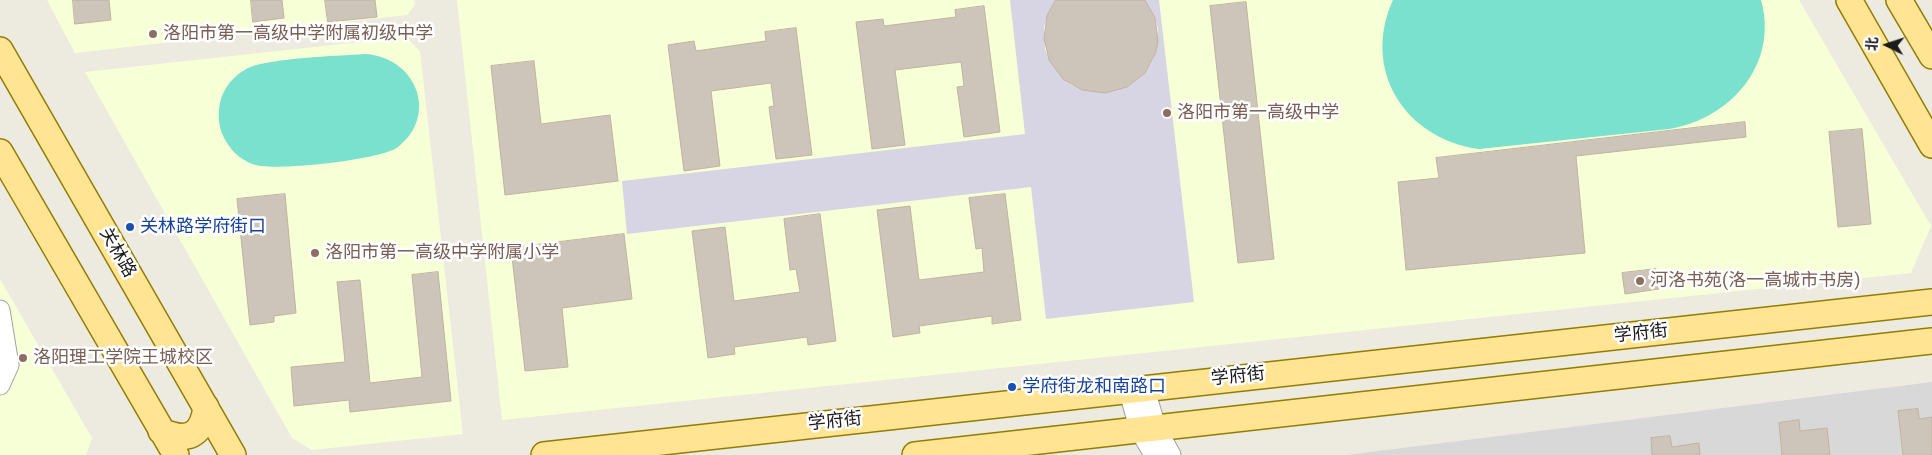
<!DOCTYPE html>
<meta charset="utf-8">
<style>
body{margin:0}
#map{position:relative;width:1932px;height:455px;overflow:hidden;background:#edebdf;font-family:Roboto,"Noto Sans SC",sans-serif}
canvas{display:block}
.north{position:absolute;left:1862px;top:20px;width:50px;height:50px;-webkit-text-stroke:4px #fff;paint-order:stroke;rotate:274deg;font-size:14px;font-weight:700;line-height:20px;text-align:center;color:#1b1b1b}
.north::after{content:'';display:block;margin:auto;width:18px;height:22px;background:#1b1b1b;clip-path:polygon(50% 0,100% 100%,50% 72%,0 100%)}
</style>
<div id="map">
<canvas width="1932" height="455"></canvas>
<div class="north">北</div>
</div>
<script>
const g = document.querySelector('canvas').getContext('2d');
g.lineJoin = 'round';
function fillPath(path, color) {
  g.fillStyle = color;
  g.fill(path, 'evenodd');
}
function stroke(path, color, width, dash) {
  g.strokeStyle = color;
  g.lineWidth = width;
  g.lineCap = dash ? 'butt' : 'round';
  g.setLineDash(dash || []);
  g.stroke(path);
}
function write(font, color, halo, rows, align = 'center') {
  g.font = font + ' Roboto,"Noto Sans SC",sans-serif';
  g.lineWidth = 5;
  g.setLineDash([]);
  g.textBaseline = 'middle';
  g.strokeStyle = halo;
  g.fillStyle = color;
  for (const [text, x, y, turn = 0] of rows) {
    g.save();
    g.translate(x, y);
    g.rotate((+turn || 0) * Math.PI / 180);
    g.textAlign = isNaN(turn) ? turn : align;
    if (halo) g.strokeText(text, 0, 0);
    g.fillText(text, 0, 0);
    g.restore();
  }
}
fillPath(new Path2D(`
 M1932,382V455H1346Z`), '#d9d8d8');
fillPath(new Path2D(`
 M47,0H414L415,5L407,15L75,53Z
 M457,0H1799L1931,226L1911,273L502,420Z
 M406,37L420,51L463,434L312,450L292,438L85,72Z
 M0,279L92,438L86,455H0Z`), '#f7ffd7');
fillPath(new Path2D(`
 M1393,0H1761C1779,65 1730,119 1669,129L1479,149C1405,139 1361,70 1393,0Z
 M364,54C415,56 440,114 398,147C382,160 276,171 256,165C244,162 234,154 227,143C219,131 217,116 220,103C223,88 234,75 248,68C270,58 337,56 364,54Z`), '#79e1cd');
fillPath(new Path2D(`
 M1010,0H1056L1044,26L1045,49L1049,60L1063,79L1072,85L1082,90L1105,93L1127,87L1145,73L1151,63L1156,52L1158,29L1155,18L1145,0H1159L1194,302L1046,319L1031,187L627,234L622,181L1025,134Z`), '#d7d4e3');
const building = new Path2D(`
 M73,0H109L111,20L75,24Z
 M251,0H282L284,18L253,22Z
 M325,0H375L377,17L328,22Z
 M1056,0H1145L1155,18L1158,41L1156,52L1145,73L1127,87L1105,93L1082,90L1063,79L1049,60L1044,38L1047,16Z
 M1246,2L1274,259L1238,263L1210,6Z
 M984,6L1000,132L964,137L957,87L964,86L961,62L895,70L905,145L872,149L856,22L883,19L884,26L956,17L955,10Z
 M796,28L812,155L776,159L769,107L774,106L771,83L711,91L720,166L684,171L668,45L694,41L696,51L766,41L765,32Z
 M534,61L541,124L610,115L618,181L505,195L491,66Z
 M1745,122L1746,137L1576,156L1585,253L1406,270L1398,182L1439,178L1436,158Z
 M1862,129L1871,224L1838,227L1829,132Z
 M285,194L296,313L274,316V322L250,325L237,199Z
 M1005,194L1021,320L992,324V316L919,326L920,333L893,337L877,210L910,206L919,280L984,272L982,248L976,249L969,198Z
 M820,214L836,341L808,345L807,337L734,347L735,354L708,358L692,231L725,227L734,301L800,292L796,269L790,270L784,219Z
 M624,234L632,299L562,308L568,367L525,371L511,248Z
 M1656,269L1659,289L1625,294L1622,273Z
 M438,272L451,401L350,412L349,400L294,406L291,367L345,362L337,282L360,280L370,383L422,377L412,275Z
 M1918,409L1919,419L1932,417V455H1903L1898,411Z
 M1799,420L1800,431L1827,428L1830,455H1782L1779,423Z
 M1670,436L1672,447L1699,443L1700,455H1652L1651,438Z`);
fillPath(building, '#cdc5b9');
stroke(building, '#bfb4a1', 1);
const minor = new Path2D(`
 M0,310L9,365L0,385
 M1144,387L1157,430L1171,455
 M1128,389L1140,431L1154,455`);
const major = new Path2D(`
 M1849,0L1932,145
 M1899,0L1932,56
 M0,50L233,455
 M0,152L176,455
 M161,431C187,442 202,437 206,407
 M544,455L1932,302
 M915,455L1932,341`);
stroke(minor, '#a2a2a2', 21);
stroke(major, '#927d00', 28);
stroke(minor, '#fff', 19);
stroke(major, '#ffe593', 25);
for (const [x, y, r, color] of [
 [153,34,5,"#8d6e63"],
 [1167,113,5,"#8d6e63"],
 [130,227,5,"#1a4fb4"],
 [315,253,5,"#8d6e63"],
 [1640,281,5,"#8d6e63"],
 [23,358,5,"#8d6e63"],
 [1012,387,5,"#1a4fb4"]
]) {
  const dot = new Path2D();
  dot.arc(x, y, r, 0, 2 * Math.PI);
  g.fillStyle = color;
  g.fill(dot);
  stroke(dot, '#fff', 2);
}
write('18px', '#785e54', '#fff', [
 ["洛阳市第一高级中学附属初级中学",163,34],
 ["洛阳市第一高级中学",1177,113],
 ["洛阳市第一高级中学附属小学",325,253],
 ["河洛书苑(洛一高城市书房)",1650,281],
 ["洛阳理工学院王城校区",33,358]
], 'left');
write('18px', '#164399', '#fff', [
 ["关林路学府街口",140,227],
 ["学府街龙和南路口",1022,387]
], 'left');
write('18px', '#1b1b1b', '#fff', [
 ["关林路",117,253,60],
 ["学府街",1641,334,-6],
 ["学府街",1238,377,-6],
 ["学府街",835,422,-6]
]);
</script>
